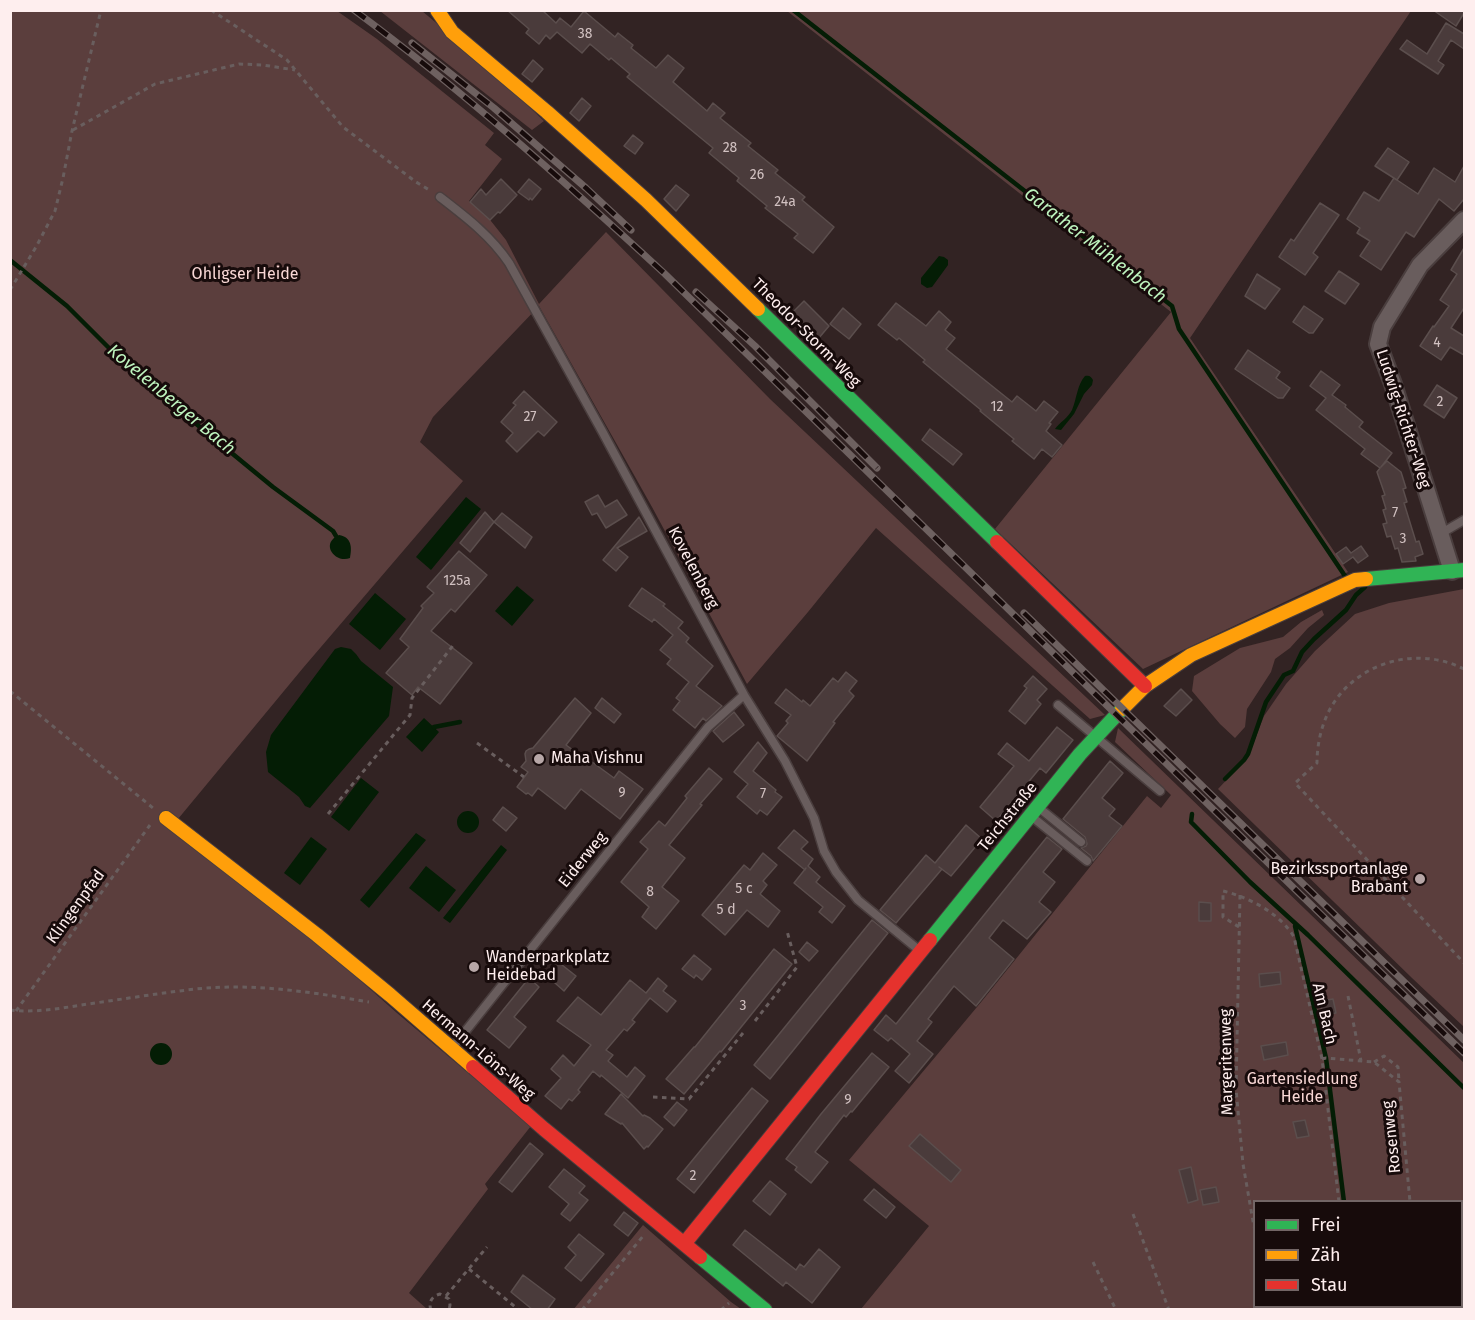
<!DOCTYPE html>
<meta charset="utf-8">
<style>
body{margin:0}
#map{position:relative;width:1475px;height:1320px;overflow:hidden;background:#322323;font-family:"Fira Sans",sans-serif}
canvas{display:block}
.frame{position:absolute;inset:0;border:12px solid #feeeee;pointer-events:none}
.legend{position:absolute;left:1253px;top:1200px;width:210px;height:108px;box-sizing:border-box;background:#170b0b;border:2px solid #736666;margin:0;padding:8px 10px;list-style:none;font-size:18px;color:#feeeee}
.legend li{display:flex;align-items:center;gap:12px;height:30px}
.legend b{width:30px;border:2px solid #736666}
</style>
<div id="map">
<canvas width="1475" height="1320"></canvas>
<div class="frame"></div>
<ul class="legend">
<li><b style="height:8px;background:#30b455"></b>Frei</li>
<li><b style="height:8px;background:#ff9f0a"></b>Zäh</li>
<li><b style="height:8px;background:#e5322d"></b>Stau</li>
</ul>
</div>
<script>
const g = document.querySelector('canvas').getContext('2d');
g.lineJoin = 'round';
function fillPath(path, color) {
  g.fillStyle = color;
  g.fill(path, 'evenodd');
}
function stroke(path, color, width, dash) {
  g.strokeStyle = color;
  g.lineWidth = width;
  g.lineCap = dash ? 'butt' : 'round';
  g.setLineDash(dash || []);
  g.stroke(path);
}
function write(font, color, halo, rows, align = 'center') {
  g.font = font + ' "Fira Sans",sans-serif';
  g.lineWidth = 6;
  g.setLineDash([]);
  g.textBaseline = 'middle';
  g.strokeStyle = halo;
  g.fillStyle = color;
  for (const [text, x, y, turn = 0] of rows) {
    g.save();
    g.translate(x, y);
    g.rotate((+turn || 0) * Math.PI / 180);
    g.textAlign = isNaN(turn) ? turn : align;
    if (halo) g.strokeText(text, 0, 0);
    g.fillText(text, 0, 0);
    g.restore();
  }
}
fillPath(new Path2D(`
 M10,11H337L377,39L494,133L485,145L502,159L469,201L487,216L506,240L539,304L606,232L770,399L1105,715L1090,719L876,528L808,612L747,684L652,507L539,306L433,417L420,442L463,481L303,668L178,819L397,1013L531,1126L485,1184L488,1189L409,1293L427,1309H11Z
 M380,11H422L471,52L544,121L532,130Z
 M787,11H1411L1190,338L1348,572L1143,669L995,529L1171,312Z
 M1464,589V1027L1412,978L1218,789L1248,757L1264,716L1286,684L1315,651L1355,614L1389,603Z
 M1322,610L1324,615L1308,628L1290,648L1275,659L1271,672L1247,709L1245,727L1235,738L1220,724L1192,691L1194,676L1240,648L1283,637L1301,622Z
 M1118,728L1464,1063V1087L1456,1081L1464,1090V1309H861L929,1226L849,1160L982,1001L1147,796L1161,808L1171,795L1115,742ZM1254,1202H1462V1306H1254Z
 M643,1225L731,1302L741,1309L573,1310Z`), '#5b3e3d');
fillPath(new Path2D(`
 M939,256L944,257L948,260V265L932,287L927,288L921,284V278Z
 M1085,376C1090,375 1091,377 1093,380L1092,385L1084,394L1074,414L1061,430L1055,429C1060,422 1068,418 1072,410C1077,398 1077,385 1085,376Z
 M466,497L481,509L431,570L416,557Z
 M339,535C352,537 352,548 350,558C336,564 319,544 339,535Z
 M517,586L534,600L512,626L495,611Z
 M375,593L406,619L380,650L349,624Z
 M341,647L351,649L356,654L361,661L393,687L389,716L310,808L305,806L299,797L268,772L266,752L271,735L335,649Z
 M424,718L439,732L422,752L406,737Z
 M361,778L379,792L349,831L331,817Z
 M457 822a11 11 0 1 1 22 0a11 11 0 1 1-22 0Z
 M416,833L426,840L369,908L360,900Z
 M311,837L327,849L300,885L284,873Z
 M501,845L507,850L450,923L443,918Z
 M426,866L456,890L439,912L409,888Z
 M150 1054a11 11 0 1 1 22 0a11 11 0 1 1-22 0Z`), '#041d05');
stroke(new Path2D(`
 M793,10L1172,306L1179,329L1345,576
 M10,260L67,306L133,372L273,487L333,531L336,536
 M434,727L460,722
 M1225,779L1244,760L1248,754L1266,702L1284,675L1293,671L1302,652L1314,639L1346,610L1356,595L1365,587
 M1192,814L1191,822L1250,882L1308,935L1464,1088
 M1295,926L1326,1058L1344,1202`), '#041d05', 4.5);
const building = new Path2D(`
 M507,10H542L556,23L560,18L571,27L584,11L615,37L618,33L633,45L631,48L656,68L668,55L684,68L673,82L707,111L713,103L725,113L720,118L751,143L748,146L778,170L775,173L805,197L802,200L834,227L813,253L794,238L798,234L765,208L767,206L737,181L739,178L709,153L713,148L627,77L630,74L611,58L609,60L590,44L582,53L557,32L550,39L546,35L539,44L526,33L529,29Z
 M1433,10H1464V13L1456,26Z
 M1446,23L1464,34V49L1451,40L1438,61L1444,65L1438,74L1400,49L1407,40L1427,54Z
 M533,60L543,69L532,82L522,74Z
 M582,98L591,106L579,121L570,113Z
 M633,135L643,143L635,154L624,146Z
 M1388,148L1409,162L1397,180L1375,166Z
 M1464,166V199L1454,211L1439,199L1414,237L1406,232L1381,270L1360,256L1370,241L1357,233L1360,228L1347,219L1364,192L1379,201L1394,178L1418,194L1434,168L1455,182Z
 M501,179L517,195L500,213L498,212L490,220L470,202L481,189L486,195Z
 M529,179L541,189L532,200L530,198L529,200L518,192Z
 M676,185L689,195L676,211L664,199Z
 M1320,203L1339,215L1313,253L1318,257L1305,275L1279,257L1291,239L1294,241Z
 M1464,248V308L1451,328L1464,336V355L1450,347L1441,360L1420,346L1433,326L1434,327L1449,306L1440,300L1457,274L1451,270Z
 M1339,271L1359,284L1345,304L1325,291Z
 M1257,274L1280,289L1265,309L1245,296Z
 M804,301L829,326L818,339L792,313Z
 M896,303L926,326L939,311L951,322L945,330L955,338L946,349L1012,402L1017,396L1036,411L1044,401L1058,412L1049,423L1051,424L1046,431L1062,445L1052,457L1042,449L1034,459L1012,441L1014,439L980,411L981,410L923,362L925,360L899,338L897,340L878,325Z
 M1304,306L1323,319L1313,333H1309L1293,322Z
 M843,308L861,324L849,339L830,324Z
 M1248,350L1280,372L1276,378L1290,388L1283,398H1278L1235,369Z
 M1321,371L1340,385L1332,395L1346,405L1345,407L1363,422L1359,427L1392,453L1381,467L1387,461L1401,472L1406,488L1403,489L1407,502L1404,503L1416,542L1419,541L1423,554L1415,557L1416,561L1402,562L1398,548L1395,549L1391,536L1387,537L1383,524L1387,523L1383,510L1386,509L1382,496L1385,495L1377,472L1380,468L1361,454L1365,449L1316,410L1326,398L1310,386Z
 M1437,385L1457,398L1444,418L1424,405Z
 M524,391L557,422L544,436L538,431L517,452L506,441L513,433L501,422L516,405L513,403Z
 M930,429L962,454L953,465L922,440Z
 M598,495L605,507L617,500L627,515L606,528L597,513L592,515L585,502Z
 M485,512L494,522L470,552L460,543Z
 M502,513L532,537L525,548L494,522Z
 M639,517L647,531L617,548L628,557L616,571L603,560Z
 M1361,546L1368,556L1358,563L1353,557L1343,564L1336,554L1346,547L1351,553Z
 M459,551L487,575L455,612L451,609L431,631L472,663L440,704L418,687L412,695L386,673L409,647L400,639L423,608L421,606L434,593L427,587Z
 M642,588L665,604L663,606L683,622L678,628L689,638L686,642L713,666L696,686L722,706L706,721L703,718L695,728L673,710L680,701L676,698L689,682L667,664L671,659L660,650L673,635L654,619L652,622L629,606Z
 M846,672L857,681L849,691L854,696L833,722L835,723L807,761L777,736L788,723L786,721L791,715L775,703L786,689L802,702L803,700L810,706L833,678L838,682Z
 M1033,676L1047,689L1037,700L1041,704L1025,724L1009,711L1027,688L1024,686Z
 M1181,689L1192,700L1176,716L1164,706Z
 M575,698L591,713L566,745L587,760L588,759L614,778L619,771L643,789L620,819L581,789L565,809L538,788L532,796L528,793L526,794L517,787L528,772L521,767L526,761L525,754L526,751L529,749L533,748Z
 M602,698L621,714L614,723L595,708Z
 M734,712L744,725L723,742L713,731Z
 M1057,727L1073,740L1046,773L1040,768L996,821L980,807L1014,766L998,754L1007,743L1029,761Z
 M758,742L767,753L753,771L776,790L775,792L782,797L767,815L760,810L757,814L737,797L748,784L734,772Z
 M1110,761L1123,773L1102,798L1115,809L1109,816L1122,826L1093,861L1091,856L1081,848L1086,846L1087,844L1085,837L1063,819Z
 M709,768L722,779L700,804L702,805L669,845L685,858L662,887L679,901L656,929L642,917L649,907L621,882L648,849L640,842L659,821L665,826L687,798L685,796Z
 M503,807L517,818L506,831L493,820Z
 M966,825L982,839L951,876L939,867L942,869L896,923L880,910L926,855L935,863Z
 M794,830L808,842L801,849L813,859L808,866L820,877L816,882L845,906L832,923L819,912L823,907L794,883L806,868L805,870L778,848Z
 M1047,837L1062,849L1043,872L1055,882L1039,902L1051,912L1027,939L1003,920L989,938L1014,959L976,1006L954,986L928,1019L932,1022L917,1041L933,1054L909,1083L895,1071L910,1054L891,1038L888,1041L874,1030L886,1015L896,1024Z
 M763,853L777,865L763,881L767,885L760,894L780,911L768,927L747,910L725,935L702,915L744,865L750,870Z
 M1199,902L1211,903V921H1199Z
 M872,920L888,933L770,1079L754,1065Z
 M807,942L818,951L809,961L799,952Z
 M774,949L792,964L721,1052L720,1051L684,1094L666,1079L694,1047H695Z
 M694,955L711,969L702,980L696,975L694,978L682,969Z
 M557,961L576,976L564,991L546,975Z
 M1280,972L1281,984L1260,987L1259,974Z
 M529,978L539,987L514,1017L526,1027L509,1048L487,1030Z
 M658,978L667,986L663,991L676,1001L667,1012L650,998L632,1020L635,1022L627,1031L624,1029L606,1050L613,1055L608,1061L627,1077L635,1067L645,1076L628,1098L601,1075L600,1077L593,1071L578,1090L580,1092L572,1101L569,1099L561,1109L545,1096L561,1078L551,1069L563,1055L574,1066L591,1045L557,1021L578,997L601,1015L630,980L646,993Z
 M1333,999L1336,1013L1323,1015L1320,1001Z
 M1286,1042L1288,1055L1264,1060L1261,1046Z
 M872,1053L889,1067L852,1112L851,1111L846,1117L844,1115L815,1152L828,1162L811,1183L795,1170L797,1167L786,1159L821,1114Z
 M752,1088L768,1101L694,1193L677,1179Z
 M621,1094L643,1116L644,1115L650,1118L663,1129L648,1147L647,1146L644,1149L622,1123L621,1124L605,1114Z
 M677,1102L687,1110L674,1126L664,1117Z
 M1305,1120L1309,1136L1297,1138L1293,1122Z
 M920,1134L961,1170L951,1182L909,1146Z
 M530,1143L543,1154L512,1192L499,1182Z
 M1191,1167L1198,1200L1188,1203L1179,1170Z
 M564,1169L585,1186L579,1193L588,1200L570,1221L561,1214L569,1204L549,1187Z
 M770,1181L786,1194L770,1215L753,1201Z
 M1216,1187L1219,1202L1203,1205L1200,1190Z
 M874,1189L895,1207L886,1218L864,1200Z
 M624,1212L638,1223L628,1236L614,1225Z
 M745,1230L796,1270L800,1264L804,1267L819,1249L840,1267L812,1303L786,1282L783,1286L733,1245Z
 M579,1234L604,1254L581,1281L565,1268L576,1255L568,1247Z
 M523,1275L555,1299L547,1310H533L511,1292Z`);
fillPath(building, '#4a3b3b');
stroke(building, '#5b4e4d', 1.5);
const lane = new Path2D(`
 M440,197C466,217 491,236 509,263L602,431L744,695L785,761L814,818L824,851L836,872L858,900L920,951
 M1440,534L1464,520
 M1058,705L1160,791
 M1038,807L1081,842
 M1031,816L1087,861
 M452,1048L708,727L744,695`);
const street = new Path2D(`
 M1452,571L1393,384L1378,344L1382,327L1420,265L1464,220`);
const fast = new Path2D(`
 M758,309L997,542
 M1366,579L1464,570
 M930,940L1080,754L1122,709
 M700,1257L765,1310`);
const slow = new Path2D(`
 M437,10L452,32L547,112L646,200L758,309
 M1122,709L1145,686L1191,655L1355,580L1366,579
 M166,818L317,935L390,995L473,1067`);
const jam = new Path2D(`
 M997,542L1145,686
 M473,1067L544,1129L700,1257
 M684,1244L930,940`);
stroke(lane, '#4a3e3e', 11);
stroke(street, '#4a3e3e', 20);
stroke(fast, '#4a3e3e', 16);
stroke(slow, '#4a3e3e', 16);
stroke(jam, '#4a3e3e', 16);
stroke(new Path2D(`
 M211,10L287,60L343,127L416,182L431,191
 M73,130L155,84L239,64L263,65L295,70
 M10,290L36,247L55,211L63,178L72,131L101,10
 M1464,669C1417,645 1356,662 1330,709C1321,726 1317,745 1317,763L1295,783L1464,963
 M10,691L153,808
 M477,743L524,777
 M328,814L410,715L412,698L455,643
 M1240,895L1236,1089L1243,1164L1254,1227
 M1239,927L1223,917V891C1248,897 1280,913 1294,937L1322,1059L1339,1202
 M1348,996L1361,1061
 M10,1010C37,1013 62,1008 88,1004C124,999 160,993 196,989C256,983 311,992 369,1002
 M16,1011L150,825
 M755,1021L797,967L787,931
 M1322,1059L1326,1058L1374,1062L1399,1082L1410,1202
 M1374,1062L1384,1056L1398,1067L1399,1081
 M653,1097L689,1099L743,1033
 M1133,1214L1169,1310
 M1093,1262L1116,1310
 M469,1269L519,1310
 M446,1296L487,1247
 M1268,1306L1269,1310
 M1351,1306L1352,1308
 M1419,1306V1310
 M431,1310C428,1302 432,1296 440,1294L449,1299L450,1305L449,1310
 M582,1310L644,1235
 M721,1310L729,1303`), '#695e5e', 3, [4.5, 4.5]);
stroke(lane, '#695d5d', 8);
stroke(street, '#695d5d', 16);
stroke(fast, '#30b455', 14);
stroke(slow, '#ff9f0a', 14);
stroke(jam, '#e5322d', 14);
const rail = new Path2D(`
 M354,10C463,91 564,181 664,273L1302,896L1464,1053
 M412,43L494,108L586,188L631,230
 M696,292L755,346L877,468
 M1024,613L1464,1040`);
stroke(rail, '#6e6160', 7);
stroke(rail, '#170b0b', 4.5, [14]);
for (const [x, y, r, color] of [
 [539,759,6,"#b7a7a7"],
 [1420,879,6,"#b7a7a7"],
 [474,967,6,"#b7a7a7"]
]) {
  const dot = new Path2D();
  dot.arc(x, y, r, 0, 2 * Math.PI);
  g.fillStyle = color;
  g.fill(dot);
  stroke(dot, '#170b0b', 2);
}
write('14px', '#d1c1c1', null, [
 ["38",585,34],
 ["28",730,148],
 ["26",757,175],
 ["24a",785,202],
 ["4",1437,343],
 ["2",1440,402],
 ["12",997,407],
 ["27",530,417],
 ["7",1395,513],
 ["3",1403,539],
 ["125a",457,581],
 ["9",622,793],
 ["7",763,794],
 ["5 c",744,889],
 ["8",650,892],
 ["5 d",726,910],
 ["3",743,1006],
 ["9",848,1100],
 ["2",693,1176]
]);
write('16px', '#f8d7d5', '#170b0b', [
 ["Ohligser Heide",245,275],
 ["Gartensiedlung",1302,1080],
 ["Heide",1302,1098]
]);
write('16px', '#feeeee', '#170b0b', [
 ["Theodor-Storm-Weg",806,333,45],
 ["Ludwig-Richter-Weg",1403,419,72],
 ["Kovelenberg",693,568,62],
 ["Teichstraße",1008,817,-51],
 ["Eiderweg",583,860,-51],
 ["Klingenpfad",76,907,-54],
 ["Am Bach",1324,1014,77],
 ["Hermann-Löns-Weg",478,1050,41],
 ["Margeritenweg",1227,1062,-91],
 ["Rosenweg",1392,1137,-96]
]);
write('16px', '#feeeee', '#170b0b', [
 ["Maha Vishnu",551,759],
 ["Bezirkssportanlage",1408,870,"right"],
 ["Brabant",1408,888,"right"],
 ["Wanderparkplatz",486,958],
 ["Heidebad",486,976]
], 'left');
write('italic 18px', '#bef4be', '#170b0b', [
 ["Garather Mühlenbach",1095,246,38],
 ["Kovelenberger Bach",171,400,40]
]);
</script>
